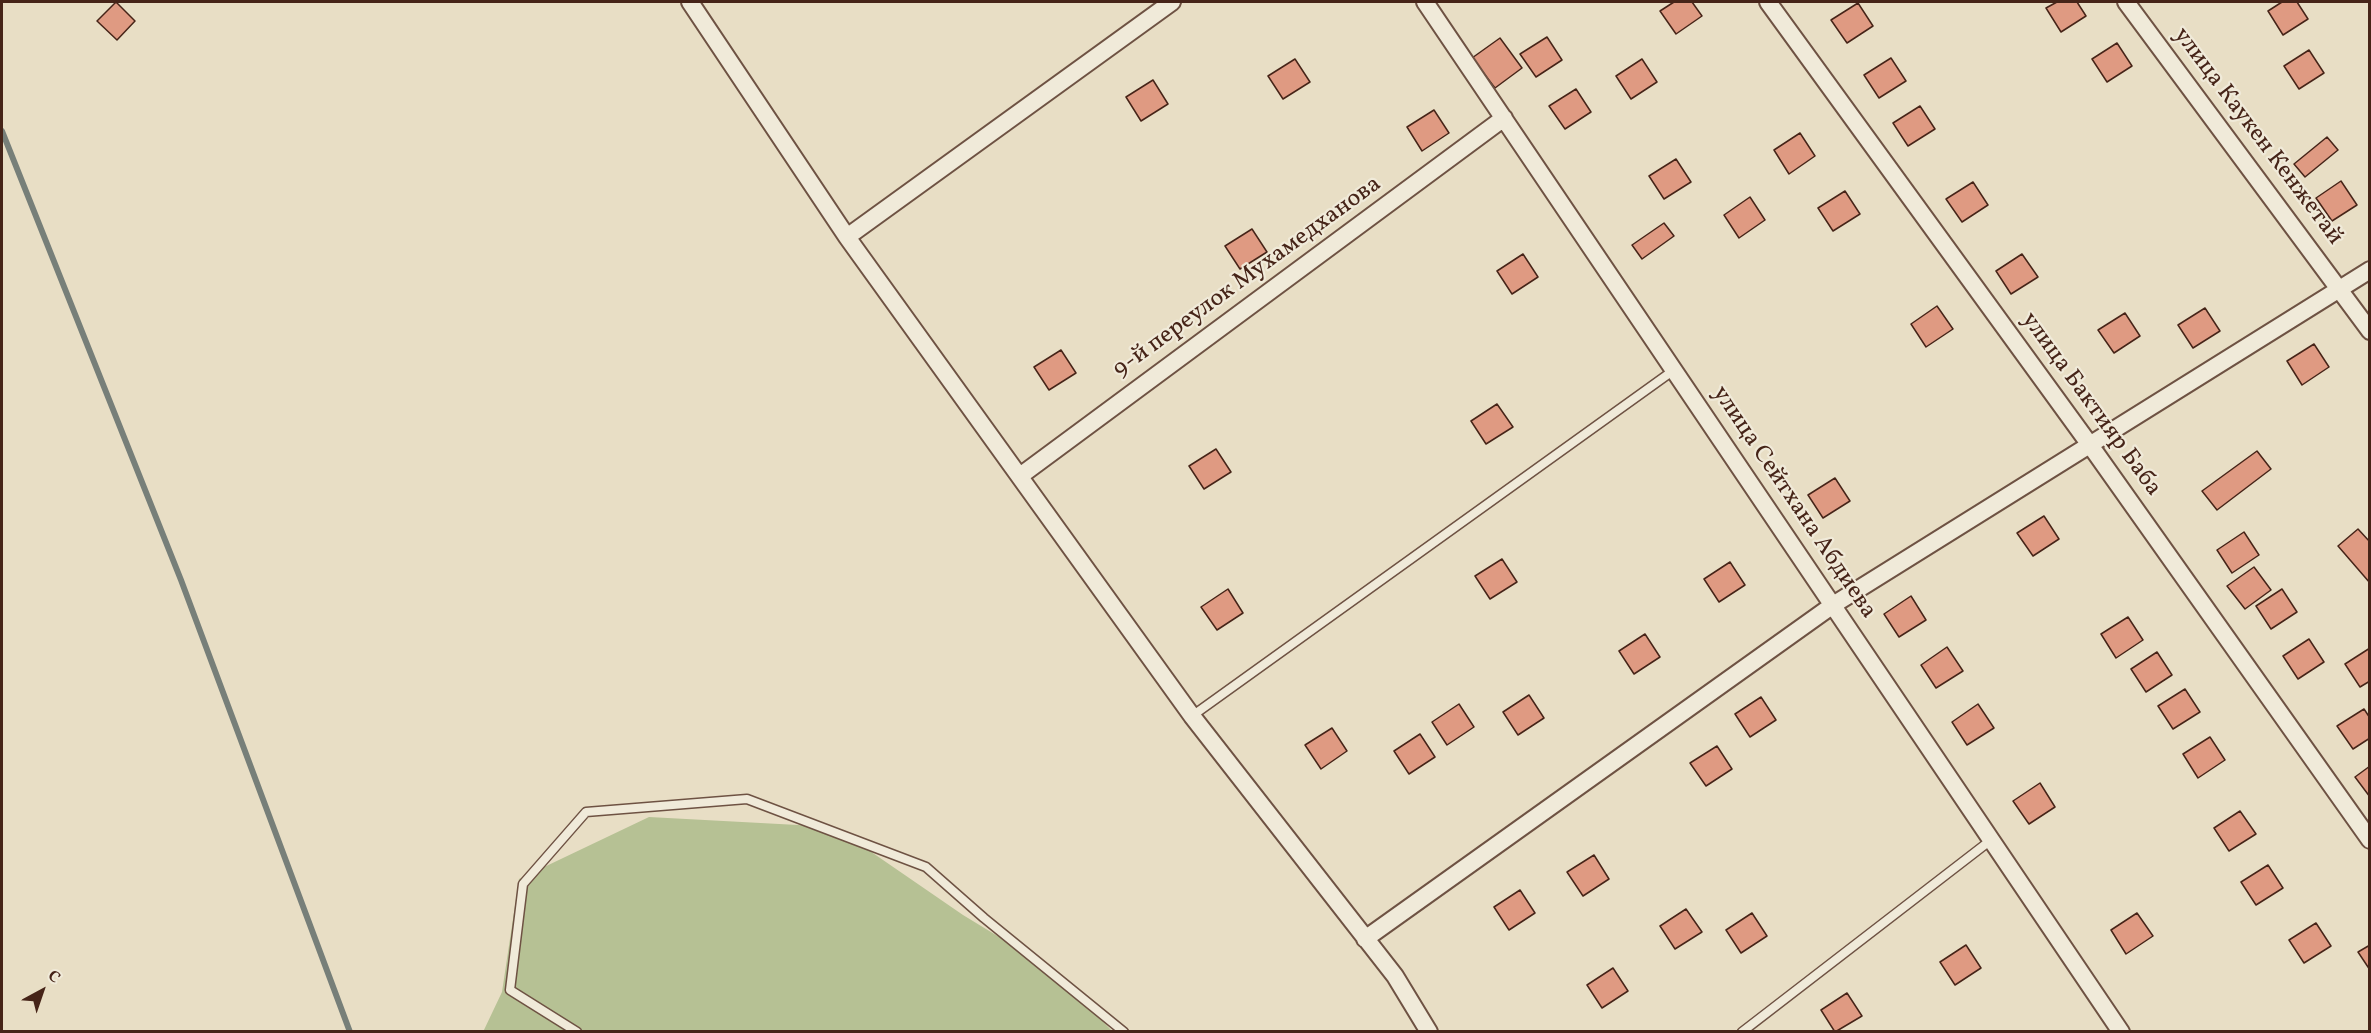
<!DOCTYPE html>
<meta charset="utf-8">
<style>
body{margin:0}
#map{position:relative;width:2371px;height:1033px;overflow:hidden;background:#e8dec5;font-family:Vollkorn,serif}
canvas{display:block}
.frame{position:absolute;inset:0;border:3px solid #462418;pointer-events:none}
.north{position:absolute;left:12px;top:961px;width:60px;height:60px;-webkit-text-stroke:4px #f0ead9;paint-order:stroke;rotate:40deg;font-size:16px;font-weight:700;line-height:24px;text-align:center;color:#462418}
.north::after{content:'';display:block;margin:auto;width:21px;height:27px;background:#462418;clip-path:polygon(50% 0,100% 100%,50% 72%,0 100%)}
</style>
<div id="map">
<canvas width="2371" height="1033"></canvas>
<div class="frame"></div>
<div class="north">С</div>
</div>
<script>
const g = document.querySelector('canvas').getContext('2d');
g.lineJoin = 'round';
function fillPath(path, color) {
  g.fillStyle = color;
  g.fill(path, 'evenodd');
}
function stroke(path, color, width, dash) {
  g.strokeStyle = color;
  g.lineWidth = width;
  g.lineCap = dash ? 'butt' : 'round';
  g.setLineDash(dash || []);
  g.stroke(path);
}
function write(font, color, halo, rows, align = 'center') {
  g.font = font + ' Vollkorn,serif';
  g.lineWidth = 4.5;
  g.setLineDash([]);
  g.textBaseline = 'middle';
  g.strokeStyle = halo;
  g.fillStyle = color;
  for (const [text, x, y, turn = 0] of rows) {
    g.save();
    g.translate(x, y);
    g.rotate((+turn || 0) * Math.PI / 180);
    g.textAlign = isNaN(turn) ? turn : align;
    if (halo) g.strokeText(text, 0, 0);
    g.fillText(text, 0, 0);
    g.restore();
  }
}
fillPath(new Path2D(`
 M649,817L835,827L963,915L1055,971L1112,1031L483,1032L502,992L519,879Z`), '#b6c194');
stroke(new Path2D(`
 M2,131L181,580L350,1032`), '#777f79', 6);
const building = new Path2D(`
 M116,2L135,21L117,40L97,21Z
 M1674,2H1692L1702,16L1676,34L1660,11Z
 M2057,2H2077L2086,16L2061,32L2046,8Z
 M2282,2H2297L2308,19L2283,35L2268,11Z
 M1858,3L1873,26L1847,43L1831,20Z
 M1547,37L1562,60L1536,77L1520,54Z
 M1500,38L1522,68L1495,88L1472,58Z
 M2117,43L2132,66L2107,82L2092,59Z
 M2309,50L2324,73L2299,89L2284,66Z
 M1891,58L1906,81L1879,98L1864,75Z
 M1295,59L1310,82L1283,99L1268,76Z
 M1642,59L1657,82L1631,99L1616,76Z
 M1153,80L1168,104L1141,121L1126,97Z
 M1576,89L1591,112L1565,129L1549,106Z
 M1920,106L1935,129L1908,146L1893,123Z
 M1434,110L1449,133L1422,151L1407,127Z
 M1800,133L1815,156L1789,174L1774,150Z
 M2327,137L2338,150L2305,177L2294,164Z
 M1676,159L1691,182L1664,199L1649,176Z
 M2341,181L2357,205L2332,221L2316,198Z
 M1973,182L1988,205L1962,222L1946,199Z
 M1845,191L1860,214L1833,231L1818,208Z
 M1750,197L1765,220L1739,238L1724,215Z
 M1664,223L1674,236L1642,259L1632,245Z
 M1252,229L1267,252L1240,269L1225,246Z
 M1523,254L1538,277L1512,294L1497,271Z
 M2022,254L2038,277L2011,294L1996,271Z
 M1937,306L1953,329L1926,347L1911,324Z
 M2205,308L2220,331L2193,348L2178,325Z
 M2125,313L2140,336L2114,353L2098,330Z
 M2314,344L2329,367L2302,385L2287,361Z
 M1061,350L1076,373L1049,390L1034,367Z
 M1497,404L1513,427L1486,444L1471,421Z
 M1216,449L1231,472L1204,489L1189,466Z
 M2257,451L2271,469L2217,510L2202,491Z
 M1835,478L1850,501L1823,518L1808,495Z
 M2044,516L2059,539L2033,556L2017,533Z
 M2358,529L2370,542V583L2338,546Z
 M2244,532L2259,555L2232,573L2217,550Z
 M1502,559L1517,582L1490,599L1475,576Z
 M1730,562L1745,585L1719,602L1704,579Z
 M2254,567L2271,590L2245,609L2227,586Z
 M1228,589L1243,613L1217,630L1201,607Z
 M2282,589L2297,612L2271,629L2256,606Z
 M1911,596L1926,620L1899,637L1884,614Z
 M2128,617L2143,640L2116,658L2101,634Z
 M1645,634L1660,657L1634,674L1619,651Z
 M2309,639L2324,662L2298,679L2283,656Z
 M1947,647L1963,671L1936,688L1921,665Z
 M2370,648V681L2360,687L2345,664Z
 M2157,652L2172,675L2146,692L2131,669Z
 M2185,689L2200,712L2173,729L2158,706Z
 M1529,695L1544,718L1518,735L1503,712Z
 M1761,697L1776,720L1750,737L1735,714Z
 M1459,704L1474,727L1447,745L1432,722Z
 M1978,704L1994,728L1967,745L1952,722Z
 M2364,709L2370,718V738L2353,749L2337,726Z
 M1332,728L1347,751L1321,769L1305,745Z
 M1420,734L1435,757L1409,774L1394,751Z
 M2210,737L2225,760L2198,778L2183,754Z
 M1717,746L1732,769L1706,786L1690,763Z
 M2370,766V797L2355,777Z
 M2040,783L2055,807L2029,824L2013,801Z
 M2240,811L2256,834L2229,851L2214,828Z
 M1594,855L1609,879L1583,896L1567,872Z
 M2268,865L2283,888L2256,905L2241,882Z
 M1520,890L1535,913L1509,930L1494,907Z
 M1686,909L1702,932L1675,949L1660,926Z
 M1752,913L1767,936L1741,953L1726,930Z
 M2137,913L2153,936L2126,954L2111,930Z
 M2316,923L2331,946L2304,963L2289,940Z
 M1966,945L1981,968L1955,985L1940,962Z
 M2370,945V970L2358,952Z
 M1613,968L1628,991L1602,1008L1587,985Z
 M1847,993L1862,1016L1835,1032L1821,1010Z`);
fillPath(building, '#df9a82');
stroke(building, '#462418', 1.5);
const lane = new Path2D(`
 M1192,716L1674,370
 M577,1032L510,990L523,884L586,812L747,799L926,867L984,918L1124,1032
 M1742,1032L1991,840`);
const street = new Path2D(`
 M690,2L847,237L1192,716L1395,976L1429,1032
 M1425,2L2121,1032
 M1768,2L2090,445L2370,840
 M2126,2L2370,331
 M847,237L1172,2
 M1020,476L1504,118
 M1365,939L1833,605L2370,270`);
stroke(lane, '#6e5243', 11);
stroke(street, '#6e5243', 20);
stroke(lane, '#f0ead9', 8);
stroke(street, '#f0ead9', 16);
write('24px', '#462418', '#f0ead9', [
 ["улица Каукен Кенжетай",2257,137,53],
 ["9-й переулок Мухамедханова",1248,278,-36],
 ["улица Бактияр Баба",2090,405,54],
 ["улица Сейтхана Абдиева",1793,503,56]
]);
</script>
